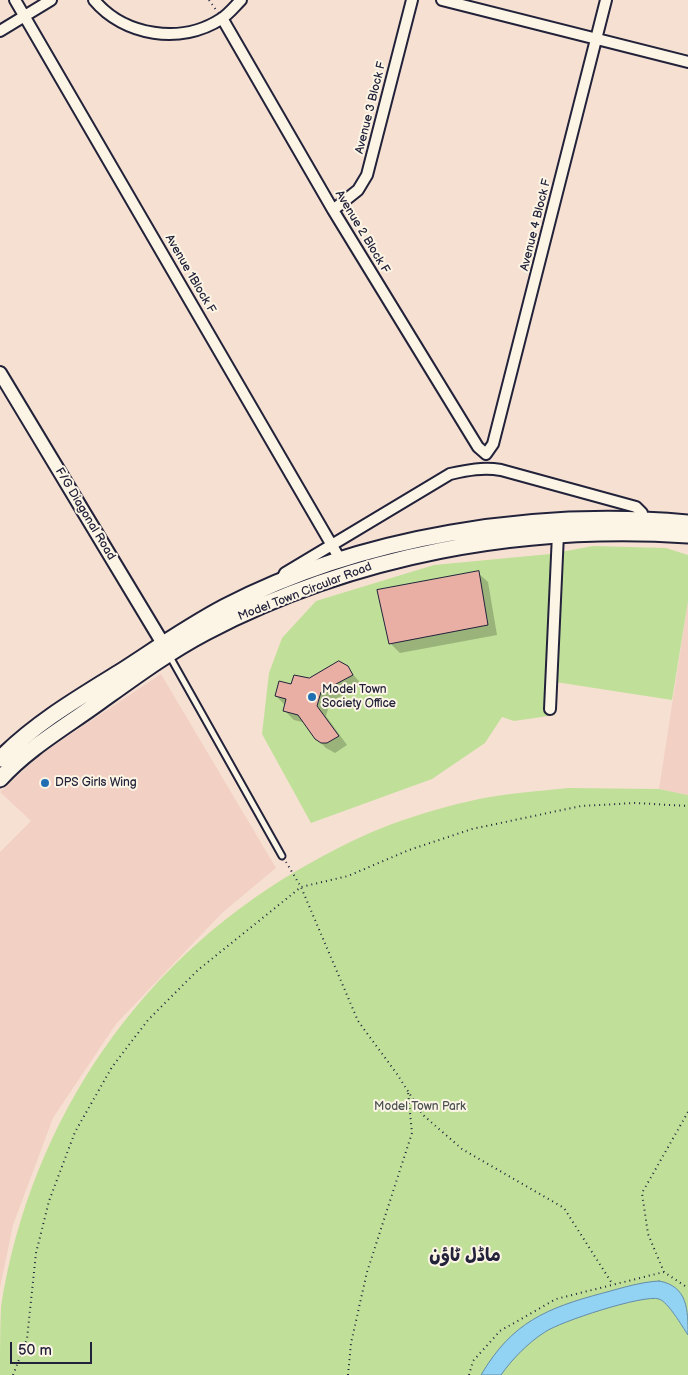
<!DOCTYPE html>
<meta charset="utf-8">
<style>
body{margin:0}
#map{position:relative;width:688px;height:1375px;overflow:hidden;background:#f6e0d2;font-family:"Balsamiq Sans",sans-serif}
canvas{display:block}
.scale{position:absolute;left:10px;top:1342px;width:82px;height:22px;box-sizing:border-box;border:2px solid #22223b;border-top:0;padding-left:6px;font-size:15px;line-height:18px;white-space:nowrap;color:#22223b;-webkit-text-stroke:4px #fcf5e5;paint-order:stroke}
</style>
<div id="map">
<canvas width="688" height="1375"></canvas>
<div class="scale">50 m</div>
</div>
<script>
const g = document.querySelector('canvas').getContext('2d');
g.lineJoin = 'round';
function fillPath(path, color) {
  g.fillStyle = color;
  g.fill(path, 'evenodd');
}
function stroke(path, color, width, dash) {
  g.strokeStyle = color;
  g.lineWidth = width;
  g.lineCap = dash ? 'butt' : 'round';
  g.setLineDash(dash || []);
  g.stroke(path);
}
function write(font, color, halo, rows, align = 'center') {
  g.font = font + ' "Balsamiq Sans","Playpen Sans Arabic",sans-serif';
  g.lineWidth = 4;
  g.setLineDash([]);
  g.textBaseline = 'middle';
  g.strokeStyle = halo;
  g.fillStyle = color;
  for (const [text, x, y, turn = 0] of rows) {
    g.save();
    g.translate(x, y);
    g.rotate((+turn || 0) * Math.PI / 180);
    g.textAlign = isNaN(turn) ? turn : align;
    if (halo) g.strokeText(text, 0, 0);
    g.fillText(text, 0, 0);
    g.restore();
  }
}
fillPath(new Path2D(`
 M688,601V795L659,789Z
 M161,674L276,868L223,912L116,1024L53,1118L13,1225L0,1288V852L31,821L0,792L41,754Z`), '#f2d1c4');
fillPath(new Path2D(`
 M593,546L666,548L688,555V601L672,700L549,681L555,715L514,721L502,717L485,743L432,779L311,823L262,734L269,673L282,638L316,601L434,565L550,554Z
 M569,788L659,789L688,795V1375H0C0,1353 0,1329 1,1307C31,1116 145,953 314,861C339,847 365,834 392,824C420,814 450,805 479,799C508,793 539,791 569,788Z`), '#c0e099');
const water = new Path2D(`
 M659,1281C688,1286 688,1310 688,1335C682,1326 668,1302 659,1299C644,1294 559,1322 545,1332C529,1342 512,1359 501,1375H481C512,1322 547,1308 603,1293C622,1288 640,1282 659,1281Z`);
fillPath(water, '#92d2f3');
stroke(water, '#658ca9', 1);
fillPath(new Path2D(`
 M478,573L488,582L497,635L400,653L390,643Z
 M347,667L362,685L330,702L326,716L347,745L335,753L326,748L316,738L306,723L294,720L285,711L286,706L276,696L292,685Z`), '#0003');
const building = new Path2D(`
 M479,571L488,625L389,644L377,590Z
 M339,661L348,666L353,675L321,692L317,706L339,736L327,743H321L315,739L298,715L283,711L286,699L275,696L279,681L291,684L294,675L309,678Z`);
fillPath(building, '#e9afa4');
stroke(building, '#22223b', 1);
const service = new Path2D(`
 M169,655L282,856`);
const minor = new Path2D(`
 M15,0L341,561
 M94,0C124,36 181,45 221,19C229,14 235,6 241,0
 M442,0L688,62
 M222,18L333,210L478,447L486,454
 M0,31L51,0
 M333,210L358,190L367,175L412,0
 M486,454L493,444L606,0
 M281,581L285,573L450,474C468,470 483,467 501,470L636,507L642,513L641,519
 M550,709L558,534`);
const tertiary = new Path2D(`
 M0,373L168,652`);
const secondary = new Path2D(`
 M0,759C35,723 80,697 122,671C156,649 189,626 225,607C361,536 536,509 688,523
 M0,779C28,748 65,727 98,703C133,678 168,652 206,632C354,555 522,524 688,535`);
stroke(service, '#22223b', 9);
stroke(minor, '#22223b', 14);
stroke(tertiary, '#22223b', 16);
stroke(secondary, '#22223b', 19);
stroke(new Path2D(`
 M209,0L216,10
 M286,862L301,887L358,1021L397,1074L423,1115L462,1149L564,1208L613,1285
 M688,1112L642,1193L648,1234L664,1272L688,1288
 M13,1375L27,1339L36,1253L49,1201L75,1132L112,1067L148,1020L198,970L301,887L348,876L409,850L472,829L581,806L635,803L688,806
 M348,1375L351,1343L367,1272L412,1133L408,1092
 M469,1375L473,1361L500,1331L556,1299L664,1272`), '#22223b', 2, [1, 4]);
stroke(service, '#fcf5e5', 5);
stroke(minor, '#fcf5e5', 10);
stroke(tertiary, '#fcf5e5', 12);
stroke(secondary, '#fcf5e5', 15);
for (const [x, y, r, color] of [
 [312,697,5,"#1f6fb2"],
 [45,783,5,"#1f6fb2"]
]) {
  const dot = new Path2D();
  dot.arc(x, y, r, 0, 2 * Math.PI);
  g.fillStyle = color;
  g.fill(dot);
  stroke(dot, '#fcf5e5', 2);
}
write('12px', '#22223b', '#fcf5e5', [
 ["Avenue 3 Block F",371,108,-76],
 ["Avenue 4 Block F",536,225,-76],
 ["Avenue 2 Block F",362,232,59],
 ["Avenue 1Block F",190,274,60],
 ["F/G Diagonal Road",85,514,59],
 ["Model Town Circular Road",305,592,-21]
]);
write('12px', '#22223b', '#fcf5e5', [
 ["Model Town",322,690],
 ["Society Office",322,704],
 ["DPS Girls Wing",55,783]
], 'left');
write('12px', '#4a5252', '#fcf5e5', [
 ["Model Town Park",420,1107]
]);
write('bold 18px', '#22223b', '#fcf5e5', [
 ["ماڈل ٹاؤن",465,1256]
]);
</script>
